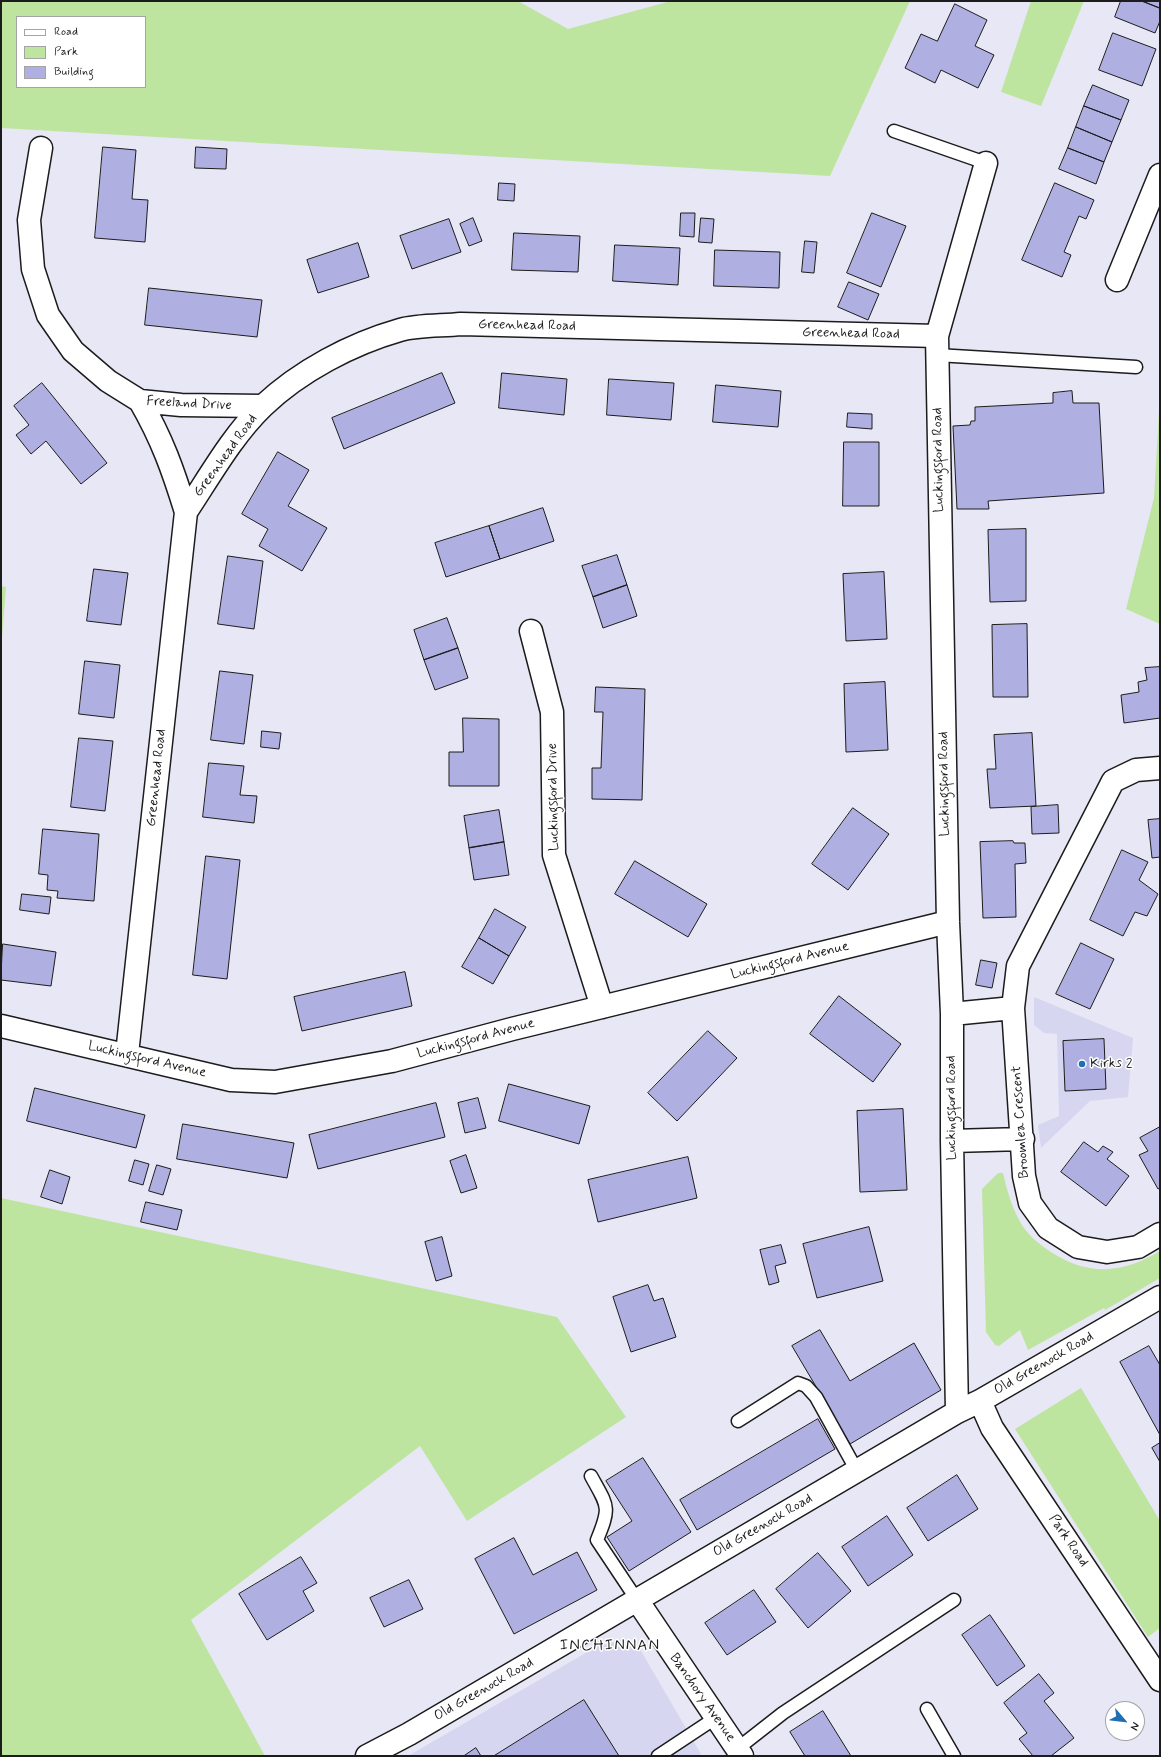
<!DOCTYPE html>
<style>
body{margin:0}
#map{position:relative;width:1161px;height:1757px;overflow:hidden;background:#e7e7f6;font-family:Mynerve,sans-serif}
canvas{display:block}
.frame{position:absolute;inset:0;border:2px solid #1c1c1c;pointer-events:none}
.legend{position:absolute;left:16px;top:16px;width:130px;height:72px;box-sizing:border-box;background:#fff;border:1px solid #a4a4a4;margin:0;padding:5px 7px;list-style:none;font-size:12px;color:#1c1c1c}
.legend li{display:flex;align-items:center;gap:8px;height:20px}
.legend b{width:20px;border:1px solid #a4a4a4}
.north{position:absolute;left:1105px;top:1701px;width:40px;height:40px;box-sizing:border-box;background:#fff;border:1px solid #a4a4a4;border-radius:50%;rotate:118deg;font-size:11px;font-weight:700;line-height:16px;text-align:center;color:#1c1c1c}
.north::after{content:'';display:block;margin:auto;width:14px;height:18px;background:#1f6fb2;clip-path:polygon(50% 0,100% 100%,50% 72%,0 100%)}
</style>
<div id="map">
<canvas width="1161" height="1757"></canvas>
<div class="frame"></div>
<ul class="legend">
<li><b style="height:5px;background:#fff"></b>Road</li>
<li><b style="height:11px;background:#bee5a0"></b>Park</li>
<li><b style="height:11px;background:#b0afe1"></b>Building</li>
</ul>
<div class="north">N</div>
</div>
<script>
const g = document.querySelector('canvas').getContext('2d');
g.lineJoin = 'round';
function fillPath(path, color) {
  g.fillStyle = color;
  g.fill(path, 'evenodd');
}
function stroke(path, color, width, dash) {
  g.strokeStyle = color;
  g.lineWidth = width;
  g.lineCap = dash ? 'butt' : 'round';
  g.setLineDash(dash || []);
  g.stroke(path);
}
function write(font, color, halo, rows, align = 'center') {
  g.font = font + ' Mynerve,sans-serif';
  g.lineWidth = 3;
  g.setLineDash([]);
  g.textBaseline = 'middle';
  g.strokeStyle = halo;
  g.fillStyle = color;
  for (const [text, x, y, turn = 0] of rows) {
    g.save();
    g.translate(x, y);
    g.rotate((+turn || 0) * Math.PI / 180);
    g.textAlign = isNaN(turn) ? turn : align;
    if (halo) g.strokeText(text, 0, 0);
    g.fillText(text, 0, 0);
    g.restore();
  }
}
fillPath(new Path2D(`
 M1034,997L1133,1038L1128,1097L1090,1101L1041,1148L1038,1125L1059,1116L1057,1034L1044,1033L1034,1025Z
 M620,1640L641,1651L701,1754L697,1756H408L596,1647Z`), '#d6d6f0');
fillPath(new Path2D(`
 M1,1H518L568,29L671,1H910L830,176L1,128ZM17,17H145V87H17Z
 M1031,1H1084L1041,106L1001,92Z
 M1160,394V624L1126,609L1154,498Z
 M1,586L6,587L1,650Z
 M998,1173H1003C1007,1190 1012,1209 1022,1225C1029,1236 1039,1244 1051,1252C1087,1276 1123,1274 1160,1251V1278L1105,1310L1104,1308L1095,1313L1028,1350L1020,1330L999,1346L995,1345L986,1332L982,1189Z
 M1,1198L557,1317L626,1417L467,1521L420,1446L191,1620L265,1756H1Z
 M1081,1388L1160,1521V1628L1148,1637L1015,1429Z`), '#bee5a0');
const building = new Path2D(`
 M1121,1H1142L1160,8V21L1155,33L1115,17Z
 M1142,1H1160V8Z
 M955,4L987,20L975,46L994,55L978,88L941,70L935,83L905,68L921,34L937,41Z
 M1113,33L1156,49L1142,86L1099,70Z
 M1093,85L1129,100L1121,120L1084,106Z
 M1084,106L1121,120L1112,142L1076,127Z
 M1076,127L1112,142L1104,162L1068,148Z
 M103,147L136,150L132,199L148,200L145,242L95,238Z
 M196,147L227,149L226,169L195,168Z
 M1068,148L1104,162L1096,184L1059,169Z
 M499,183L515,184L514,201L498,200Z
 M1055,183L1094,200L1086,219L1079,216L1064,252L1071,255L1062,277L1022,260Z
 M681,213H695L694,237L680,236Z
 M872,213L906,226L881,287L847,273Z
 M473,218L482,241L469,246L460,224Z
 M701,218L714,219L712,243L699,242Z
 M449,219L461,252L412,269L400,236Z
 M514,233L580,236L578,272L512,270Z
 M805,241L817,242L814,273L802,272Z
 M358,243L369,277L318,293L307,260Z
 M615,245L680,248L678,285L613,281Z
 M715,250L780,252L779,288L714,286Z
 M849,282L879,294L868,320L838,307Z
 M149,288L262,300L257,337L145,325Z
 M442,373L455,403L344,449L332,418Z
 M502,373L567,379L564,415L499,408Z
 M609,379L674,383L671,420L607,415Z
 M42,383L107,463L81,484L46,441L31,454L16,435L29,425L14,406Z
 M716,385L781,391L778,427L713,422Z
 M1072,391L1073,403H1099L1104,493L988,501L989,509H957L953,426L970,425L971,421H975V407L1053,403V393Z
 M848,413L872,414V429L847,427Z
 M844,442H879V506H843Z
 M278,452L309,470L288,506L327,528L302,571L259,546L268,529L242,514Z
 M543,508L554,541L500,559L489,526Z
 M489,526L500,559L446,577L435,543Z
 M1026,529V601L990,602L988,530Z
 M617,555L627,585L593,597L582,566Z
 M228,556L263,561L254,629L218,624Z
 M94,569L128,573L121,625L87,621Z
 M884,572L887,639L846,641L843,574Z
 M627,585L637,616L603,628L593,597Z
 M447,618L458,648L424,660L414,630Z
 M1027,624L1028,697H993L992,625Z
 M458,648L468,678L435,690L424,660Z
 M85,661L120,665L114,718L79,714Z
 M1160,667V718L1124,723L1121,695L1139,692L1138,682L1147,680L1145,668Z
 M220,671L253,675L244,744L211,740Z
 M885,682L888,750L846,752L844,684Z
 M596,687L645,689L642,800L592,799V768H601L603,712H595Z
 M463,718L499,719V786H449V752H463Z
 M262,731L281,733L279,749L261,747Z
 M1032,733L1036,806L990,808L987,769H996L994,735Z
 M79,738L113,741L105,811L71,807Z
 M209,763L244,766L240,795L257,796L254,823L203,817Z
 M1058,805L1059,833L1032,834L1031,807Z
 M853,808L889,834L848,890L812,864Z
 M499,810L504,842L469,848L464,816Z
 M1160,819V857L1152,858L1148,820Z
 M43,829L99,834L94,901L57,898L58,891L47,890L48,875L39,874Z
 M1013,841L1014,843H1025L1026,863L1015,864L1016,917L983,918L980,842Z
 M504,842L509,875L474,880L469,848Z
 M1122,850L1148,862L1139,880L1158,894L1147,916L1135,912L1123,936L1090,920Z
 M206,856L240,860L227,979L193,975Z
 M635,861L707,904L688,937L615,894Z
 M22,894L51,897L49,914L20,910Z
 M495,909L526,927L509,956L479,938Z
 M479,938L509,956L493,984L462,967Z
 M1081,943L1114,959L1090,1009L1056,994Z
 M3,944L56,952L51,986L1,980Z
 M981,960L997,963L992,988L976,985Z
 M405,972L412,1006L302,1031L294,997Z
 M839,996L901,1044L873,1082L810,1034Z
 M708,1031L737,1058L677,1121L648,1093Z
 M1104,1039L1106,1089L1065,1091L1063,1041Z
 M509,1084L590,1106L579,1144L499,1121Z
 M35,1088L145,1115L136,1148L27,1121Z
 M478,1098L486,1128L465,1133L458,1103Z
 M436,1103L445,1137L318,1169L309,1135Z
 M903,1109L907,1190L860,1192L857,1111Z
 M183,1124L294,1143L287,1178L177,1159Z
 M1160,1127V1188L1158,1189L1139,1155L1148,1151L1140,1138Z
 M1084,1142L1098,1152L1103,1146L1113,1152L1107,1159L1129,1176L1106,1206L1061,1172Z
 M466,1155L477,1188L461,1193L450,1161Z
 M688,1157L697,1198L598,1222L588,1180Z
 M135,1160L149,1164L143,1185L129,1181Z
 M157,1165L171,1169L163,1195L149,1191Z
 M50,1170L70,1177L62,1204L41,1197Z
 M146,1202L182,1210L177,1230L141,1222Z
 M869,1227L883,1281L817,1298L803,1244Z
 M442,1237L452,1276L436,1281L425,1242Z
 M781,1245L786,1263L775,1266L779,1282L769,1285L760,1250Z
 M648,1285L654,1301L663,1298L676,1337L631,1352L613,1297Z
 M820,1330L850,1381L914,1343L941,1390L850,1444L792,1346Z
 M1149,1346L1160,1365V1435L1120,1362Z
 M818,1419L835,1449L697,1530L680,1500Z
 M1160,1443V1462L1152,1448Z
 M643,1458L691,1532L629,1571L607,1537L632,1521L606,1481Z
 M957,1475L978,1509L928,1541L907,1508Z
 M887,1516L913,1555L868,1586L842,1547Z
 M514,1538L533,1575L577,1552L597,1590L514,1634L475,1559Z
 M818,1553L851,1591L808,1628L776,1589Z
 M301,1557L317,1583L303,1591L314,1611L267,1640L239,1594Z
 M409,1580L423,1609L384,1627L370,1598Z
 M754,1590L776,1622L727,1655L705,1623Z
 M990,1615L1025,1666L997,1686L962,1635Z
 M1039,1674L1054,1693L1044,1701L1074,1738L1051,1756H1033L1019,1739L1027,1733L1004,1703Z
 M584,1700L619,1756H494Z
 M823,1711L851,1756H805L790,1732Z
 M476,1748L481,1756H464Z`);
fillPath(building, '#b0afe1');
stroke(building, '#1c1c1c', 1);
const service = new Path2D(`
 M894,131L986,163
 M937,355L1136,367
 M738,1421L798,1383L806,1386L816,1397L857,1471
 M591,1476C608,1507 611,1506 597,1540L637,1600
 M927,1709L954,1756
 M737,1749L783,1713L954,1600
 M658,1756L717,1717`);
const minor = new Path2D(`
 M41,148L29,220L33,269L48,315L73,351L108,381L140,401L181,405L263,406
 M1117,280L1160,175
 M140,401C162,439 173,470 186,512
 M531,631L552,712L554,855L602,1007
 M1160,768L1136,770L1113,781L1018,966L1013,1008L1024,1176L1030,1203L1048,1228L1078,1247L1107,1252L1138,1247L1160,1234
 M952,1014L1013,1008
 M1,1026L231,1080L275,1082L392,1061L512,1029L948,922
 M127,1054L186,512C210,476 232,436 263,406C300,371 351,344 400,330C418,325 442,326 461,324L937,336
 M952,1141L1023,1139
 M980,1401L992,1428L1160,1680
 M957,1412L952,1141V1014L948,922L937,336L986,163
 M637,1600L742,1756
 M367,1756L409,1734L957,1412L980,1401L1160,1297`);
stroke(service, '#1c1c1c', 15);
stroke(minor, '#1c1c1c', 25);
stroke(service, '#fff', 12);
stroke(minor, '#fff', 22);
for (const [x, y, r, color] of [
 [1082,1064,4,"#1f6fb2"]
]) {
  const dot = new Path2D();
  dot.arc(x, y, r, 0, 2 * Math.PI);
  g.fillStyle = color;
  g.fill(dot);
  stroke(dot, '#fff', 1.5);
}
write('14px', '#1c1c1c', '#fff', [
 ["Greenhead Road",527,326,1],
 ["Greenhead Road",851,334,1],
 ["Freeland Drive",189,404,3],
 ["Greenhead Road",226,456,-54],
 ["Luckingsford Road",939,460,-91],
 ["Greenhead Road",157,778,-84],
 ["Luckingsford Road",945,784,-91],
 ["Luckingsford Drive",554,797,-91],
 ["Luckingsford Avenue",790,961,-14],
 ["Luckingsford Avenue",476,1039,-15],
 ["Luckingsford Avenue",147,1060,13],
 ["Luckingsford Road",952,1108,-90],
 ["Broomlea Crescent",1021,1122,-94],
 ["Old Greenock Road",1044,1364,-30],
 ["Old Greenock Road",763,1526,-30],
 ["Park Road",1068,1541,56],
 ["Old Greenock Road",484,1690,-30],
 ["Banchory Avenue",702,1698,55]
]);
write('14px', '#1c1c1c', '#fff', [
 ["Kirks 2",1090,1064]
], 'left');
g.letterSpacing = '1px';
write('16px', '#1c1c1c', '#fff', [
 ["INCHINNAN",610,1647]
]);
g.letterSpacing = '0px';
</script>
